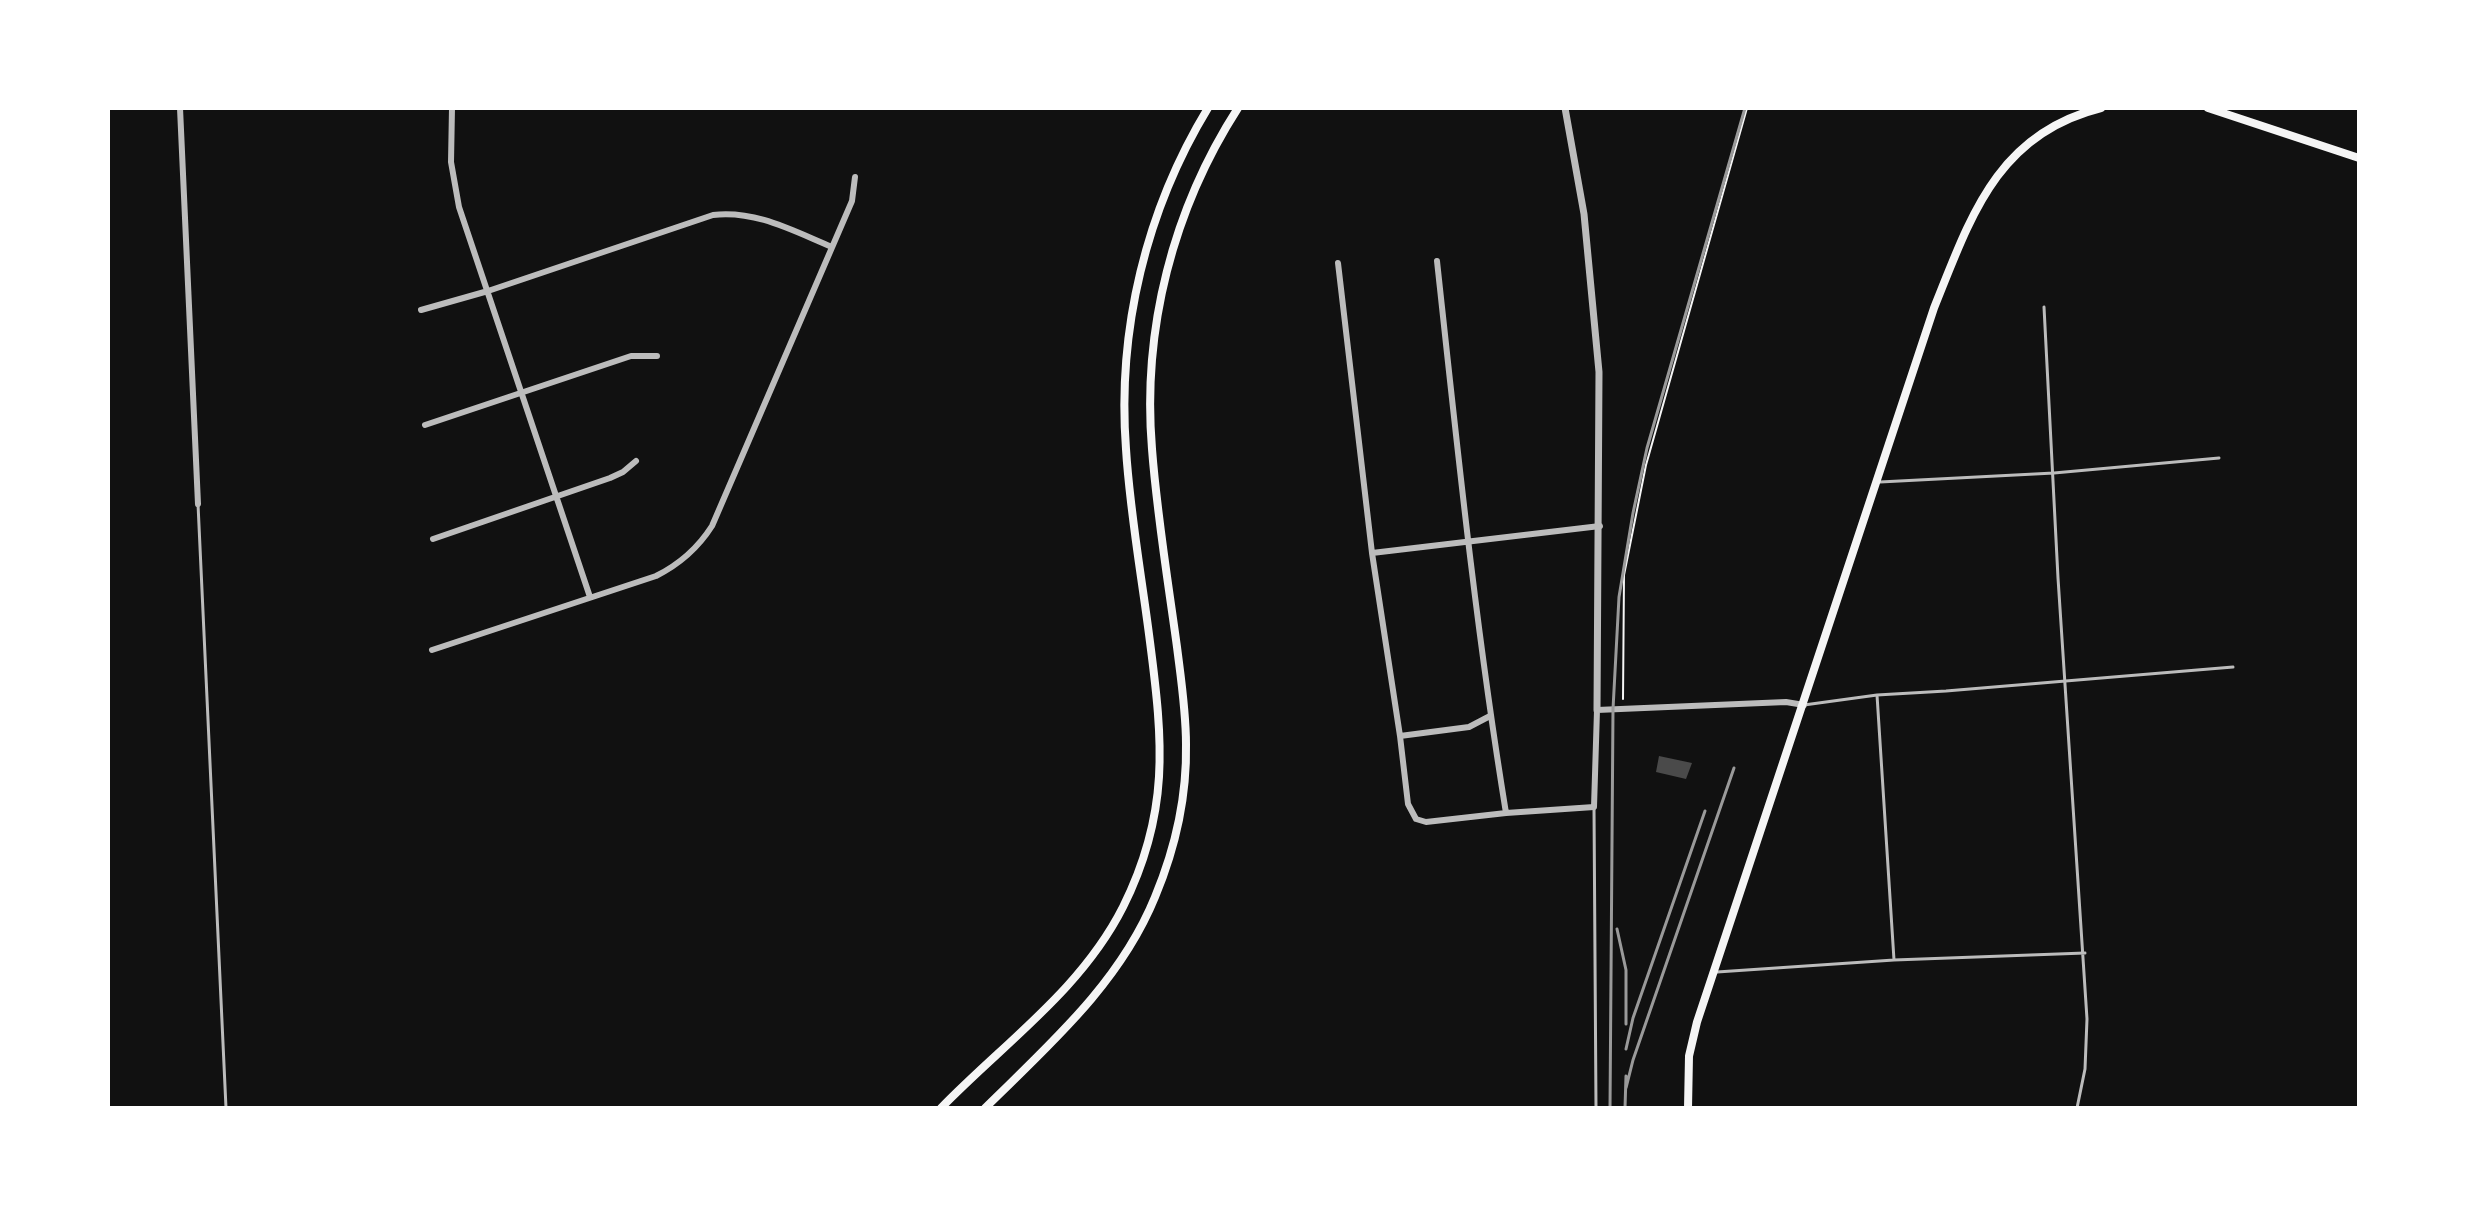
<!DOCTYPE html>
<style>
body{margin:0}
#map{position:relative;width:2467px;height:1216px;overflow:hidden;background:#111;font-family:Cabin,sans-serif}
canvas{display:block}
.frame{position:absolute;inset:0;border:110px solid #fff;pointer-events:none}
</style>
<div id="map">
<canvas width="2467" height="1216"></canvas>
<div class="frame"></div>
</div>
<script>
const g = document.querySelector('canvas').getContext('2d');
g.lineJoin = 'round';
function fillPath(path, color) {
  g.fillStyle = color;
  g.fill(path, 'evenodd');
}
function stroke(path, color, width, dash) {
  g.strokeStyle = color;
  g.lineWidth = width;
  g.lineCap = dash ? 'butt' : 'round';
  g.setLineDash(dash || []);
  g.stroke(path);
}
fillPath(new Path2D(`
 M1659,756L1692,763L1686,779L1656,772Z`), '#4a4a4a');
stroke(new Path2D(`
 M1623,699L1624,575L1646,465L1747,108`), '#f5f5f5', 2);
stroke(new Path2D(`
 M2044,307L2058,578L2087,1019L2085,1069L2077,1108
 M1880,482L2054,473L2219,458
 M198,504L226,1108
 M1877,695L1894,960
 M1804,705L1877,695L1946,691L2233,667
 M1594,808L1596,1108
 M1717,972L1894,960L2085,953`), '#bcbcbc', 3);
stroke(new Path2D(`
 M180,108L198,504
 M452,108L451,162L459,207L590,597
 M1437,261C1457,445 1476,630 1506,813
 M1338,263L1372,553L1400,736L1408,804L1416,819L1426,822L1506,813L1594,807L1597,710L1786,702L1804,705
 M421,310L488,291L713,215C756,210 793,231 832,247
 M425,425L631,356H657
 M433,539L610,478L623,472L636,461
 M1372,553L1600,526
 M432,650L656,576C680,564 698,548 712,526L852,201L855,177
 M1400,736L1469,727L1490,716`), '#bcbcbc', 6);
stroke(new Path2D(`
 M1565,108L1584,214L1599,372L1597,710`), '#bcbcbc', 7);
stroke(new Path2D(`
 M2208,108L2359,158
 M941,1108C1004,1043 1081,990 1123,907C1170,813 1163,742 1150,642C1142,578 1130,514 1126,449C1117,330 1146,210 1208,108
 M985,1108C1050,1044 1120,983 1155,897C1175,849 1187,796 1186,744C1186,711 1181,679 1177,647C1168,581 1157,515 1152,449C1142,329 1173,209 1238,108
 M1688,1108L1689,1056L1697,1022L1934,308C1970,219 1996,134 2101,108`), '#f5f5f5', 8);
stroke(new Path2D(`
 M1617,929L1626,970V1024
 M1626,1049L1633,1018L1705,811
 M1626,1088L1633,1060L1734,768
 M1610,1108L1613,709L1619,597L1633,513L1647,448L1745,108
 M1625,1108L1626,1076`), '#9a9a9a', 3);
</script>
